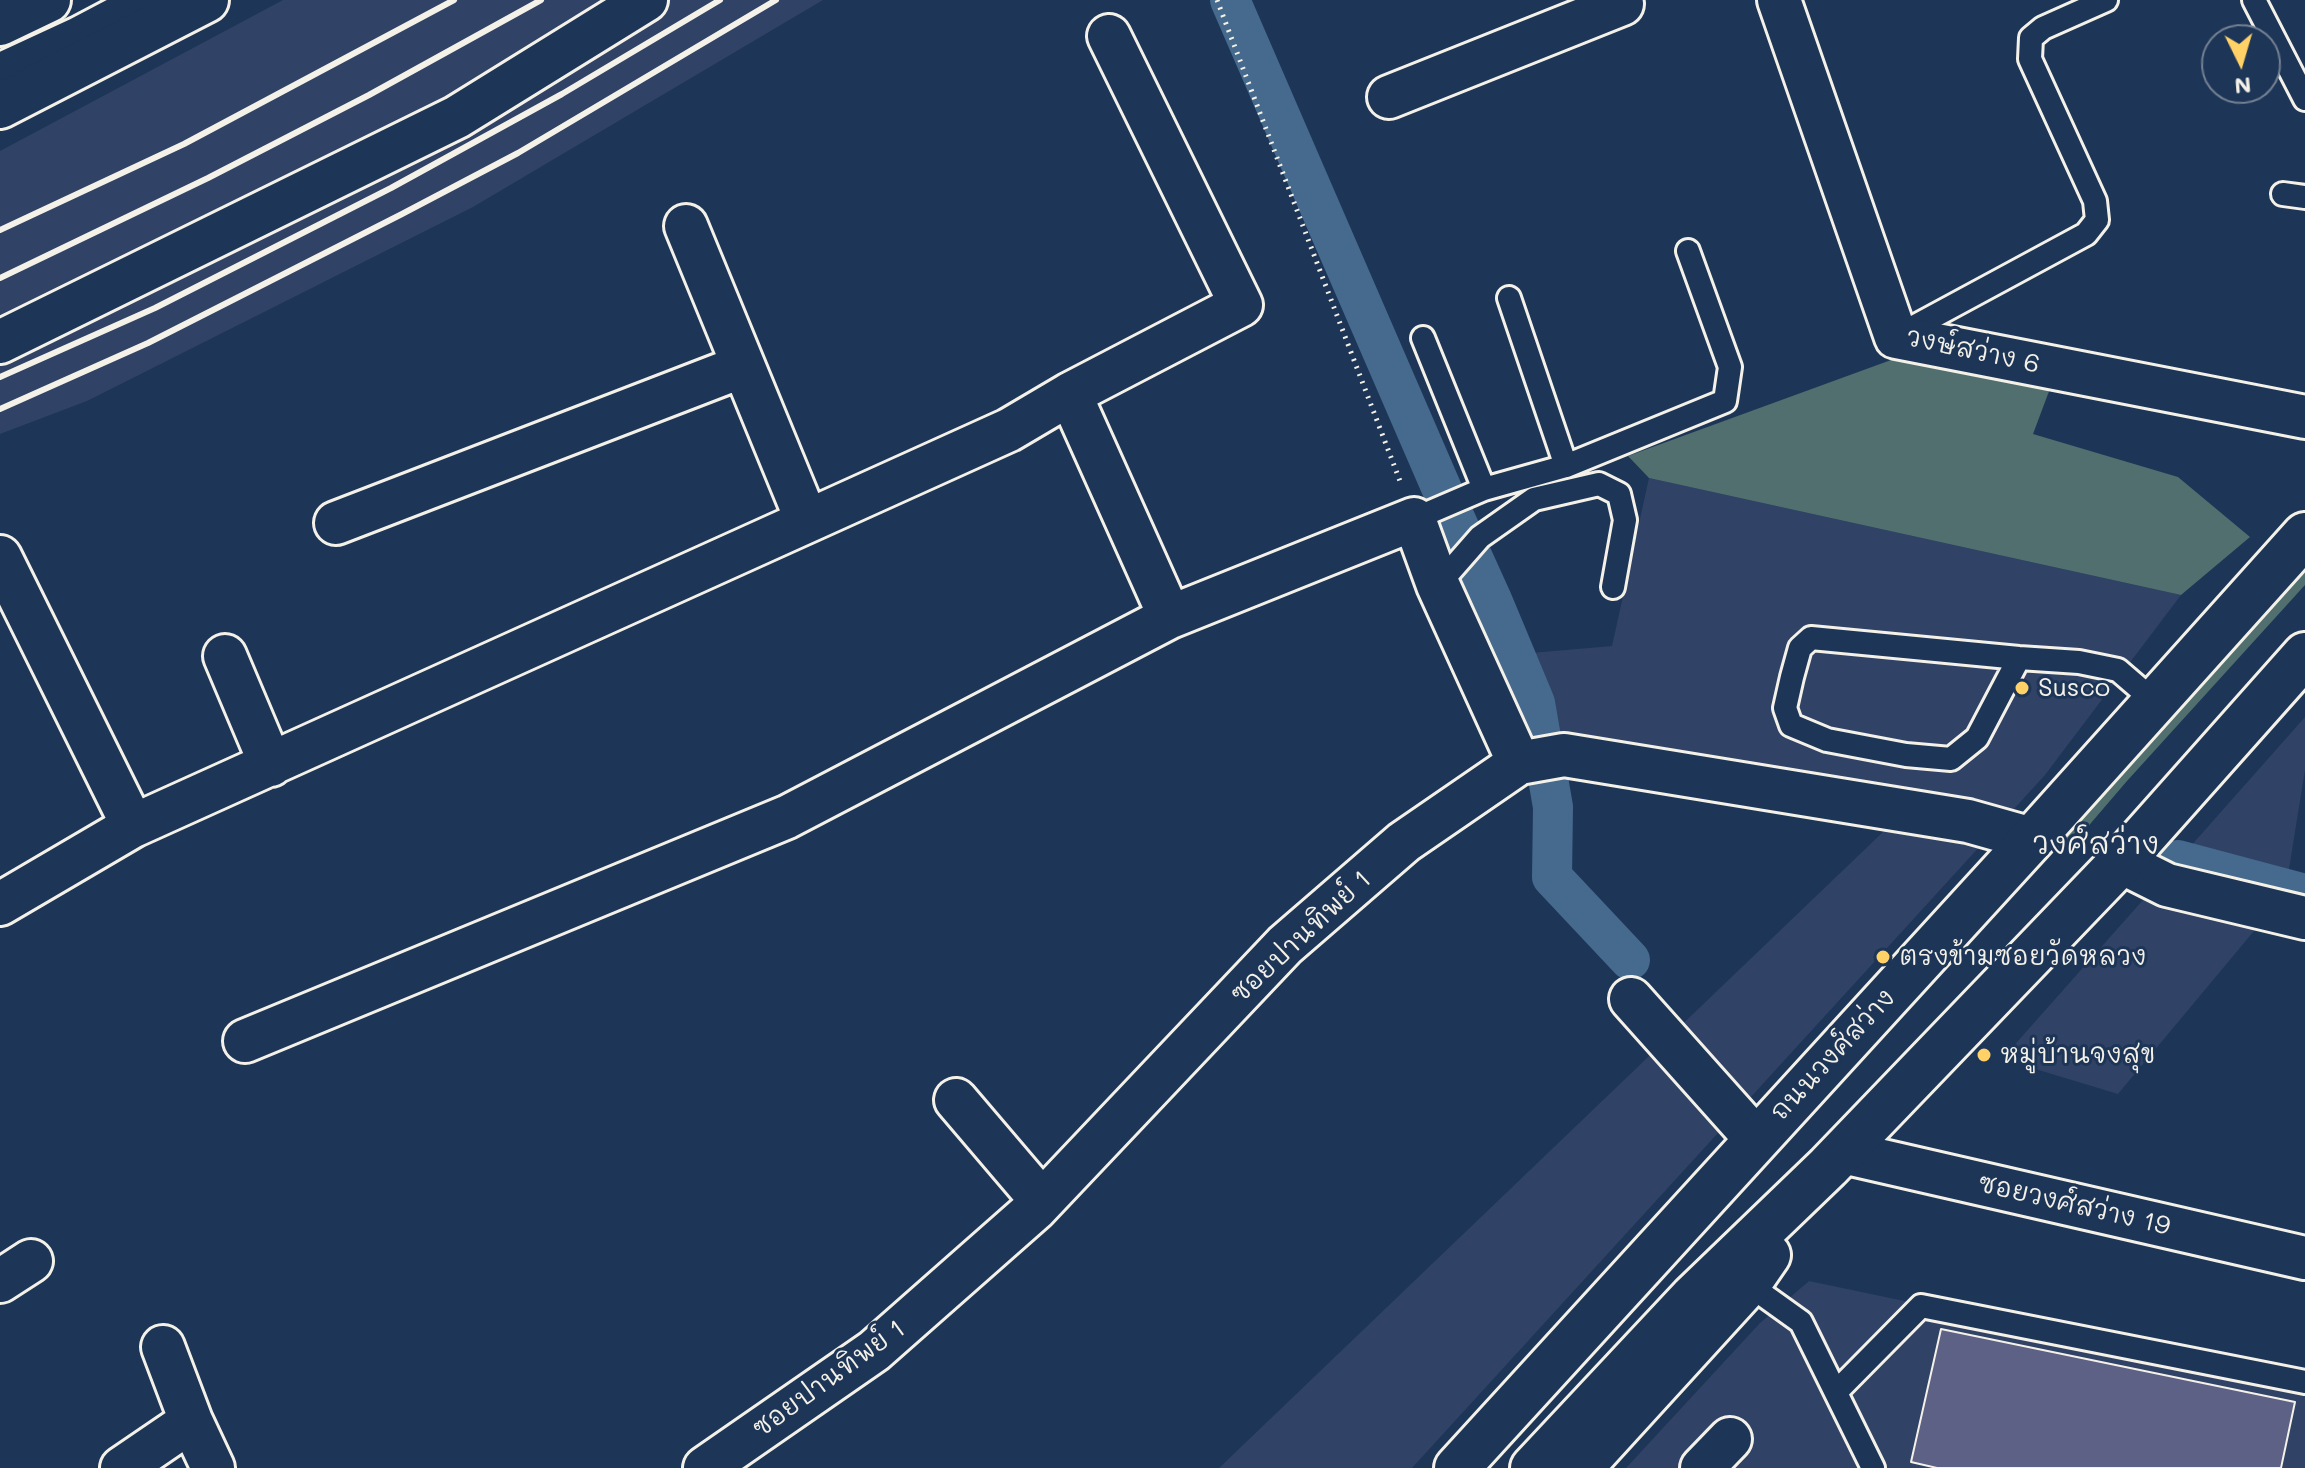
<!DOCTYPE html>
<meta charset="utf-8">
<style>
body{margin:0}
#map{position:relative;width:2305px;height:1468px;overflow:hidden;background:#1d3557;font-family:Mali,sans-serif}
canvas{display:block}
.north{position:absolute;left:2201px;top:24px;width:80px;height:80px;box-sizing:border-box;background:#1d3557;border:2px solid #738091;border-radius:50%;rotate:175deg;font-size:22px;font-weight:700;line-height:32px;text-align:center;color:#f4f1e8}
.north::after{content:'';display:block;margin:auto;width:28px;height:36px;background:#ffd166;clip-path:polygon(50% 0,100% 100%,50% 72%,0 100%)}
</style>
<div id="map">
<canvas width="2305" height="1468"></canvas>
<div class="north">N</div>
</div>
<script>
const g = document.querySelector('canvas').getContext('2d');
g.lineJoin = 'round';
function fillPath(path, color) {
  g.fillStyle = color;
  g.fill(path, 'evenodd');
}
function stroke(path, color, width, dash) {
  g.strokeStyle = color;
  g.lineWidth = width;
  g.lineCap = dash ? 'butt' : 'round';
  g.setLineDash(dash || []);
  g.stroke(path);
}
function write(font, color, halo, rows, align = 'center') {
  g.font = font + ' Mali,"Playpen Sans Thai",sans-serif';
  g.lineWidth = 6;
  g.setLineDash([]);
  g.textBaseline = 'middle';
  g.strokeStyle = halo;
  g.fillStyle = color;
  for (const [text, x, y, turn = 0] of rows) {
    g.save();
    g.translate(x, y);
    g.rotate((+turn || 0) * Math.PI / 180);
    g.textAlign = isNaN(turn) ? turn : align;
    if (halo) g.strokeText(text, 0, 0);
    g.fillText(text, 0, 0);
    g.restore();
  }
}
fillPath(new Path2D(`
 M283,0H823L473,207L87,401L0,434V151Z
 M1649,478L2181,595L2045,775L1412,1468H1219L1884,831L1571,778L1534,794L1523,719L1496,656L1612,646Z
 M2305,717V770L2289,869L2254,931L2118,1094L2002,1059Z
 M1809,1281L2305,1385V1468H1626L1760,1323Z`), '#304265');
fillPath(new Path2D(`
 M1891,360L2051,386L2033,434L2178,477L2250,537L2181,595L1649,478L1628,456Z
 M2305,570V585L2127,781L2067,851L2061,846L2065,837Z`), '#506f6e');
stroke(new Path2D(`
 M1230,0L1444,494L1492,600L1535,703L1553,807L1552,877L1630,960
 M2178,860L2305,894`), '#456a8d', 40);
const building = new Path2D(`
 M1941,1329L2295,1402L2281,1468H1937L1911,1462Z`);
fillPath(building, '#5d6186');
stroke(building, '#f4f1e8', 2);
const lane = new Path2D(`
 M2254,0L2305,99
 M2283,194L2305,197
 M1509,298L1566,466
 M1899,335L2086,234L2097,220L2095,201L2030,59L2031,38L2043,28L2106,0
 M1423,338L1484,489
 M1414,519L1484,489L1566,466L1725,401L1730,367L1688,251
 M1438,585L1480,537L1534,499L1599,484L1619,494L1625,520L1613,587
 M2019,658L1977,738L1951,759L1906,755L1827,740L1791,725L1785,708L1792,677L1800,648L1811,638L2019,658L2079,662L2118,670L2154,701
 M1748,1284L1801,1322L1873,1468
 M1836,1392L1921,1306L2305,1382`);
const street = new Path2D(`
 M1779,0L1896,337L2305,417
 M1389,97L1622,4
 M686,226L807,521
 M0,342L457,117L646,0
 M1070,394L1170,617
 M336,523L743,366
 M0,557L133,826
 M225,656L271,765
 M2121,862L2167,885L2305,918
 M0,904L133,826L1009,430L1070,394L1241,305L1109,36
 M1631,999L1756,1139
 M245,1041L787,817L1170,617L1414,519L1438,585L1519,763
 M956,1100L1042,1201
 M1843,1152L2305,1258
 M0,1281L31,1261
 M163,1347L191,1421L213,1468
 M122,1468L191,1421
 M705,1468L874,1351L1035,1209L1285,945L1404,842L1519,763L1564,755L1968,821L2032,839
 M1702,1468L1730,1439`);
const secondary = new Path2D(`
 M0,76L80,39L154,0`);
const primary = new Path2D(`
 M1457,1468L2032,839L2305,535
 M1533,1468L1693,1297L1828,1167L2121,862L2305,655
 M1580,1468L1748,1284L1768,1255`);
const highway = new Path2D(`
 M0,23L48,0
 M0,106L206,0`);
stroke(lane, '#f4f1e8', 28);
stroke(street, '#f4f1e8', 48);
stroke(secondary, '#f4f1e8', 50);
stroke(primary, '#f4f1e8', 50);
stroke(highway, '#f4f1e8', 50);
stroke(new Path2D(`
 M1217,0L1400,481`), '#f4f1e8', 5, [2, 6]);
stroke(lane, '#1d3557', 22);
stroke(street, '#1d3557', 42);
stroke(secondary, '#1d3557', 44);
stroke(primary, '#1d3557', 44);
stroke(highway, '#1d3557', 44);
stroke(new Path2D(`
 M0,230L184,144L454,0
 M0,278L208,178L369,95L541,0
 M0,377L155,308L391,188L562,94L720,0
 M0,409L148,343L402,214L518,153L776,0`), '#f4f1e8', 6);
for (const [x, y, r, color] of [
 [2022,688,8,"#ffd166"],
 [1883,957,8,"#ffd166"],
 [1984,1055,8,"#ffd166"]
]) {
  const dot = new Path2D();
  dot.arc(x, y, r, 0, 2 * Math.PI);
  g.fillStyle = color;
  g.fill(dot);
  stroke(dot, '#1d3557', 3);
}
write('26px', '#f4f1e8', '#1d3557', [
 ["วงษ์สว่าง 6",1973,351,12],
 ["ซอยปานทิพย์ 1",1301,937,-43],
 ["ถนนวงศ์สว่าง",1833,1055,-47],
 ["ซอยวงศ์สว่าง 19",2074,1205,13],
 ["ซอยปานทิพย์ 1",829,1379,-36]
]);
write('26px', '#f4f1e8', '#1d3557', [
 ["Susco",2038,688],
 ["ตรงข้ามซอยวัดหลวง",1899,957],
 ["หมู่บ้านจงสุข",2000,1055]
], 'left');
write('30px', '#f4f1e8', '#1d3557', [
 ["วงศ์สว่าง",2096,845]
]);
</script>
